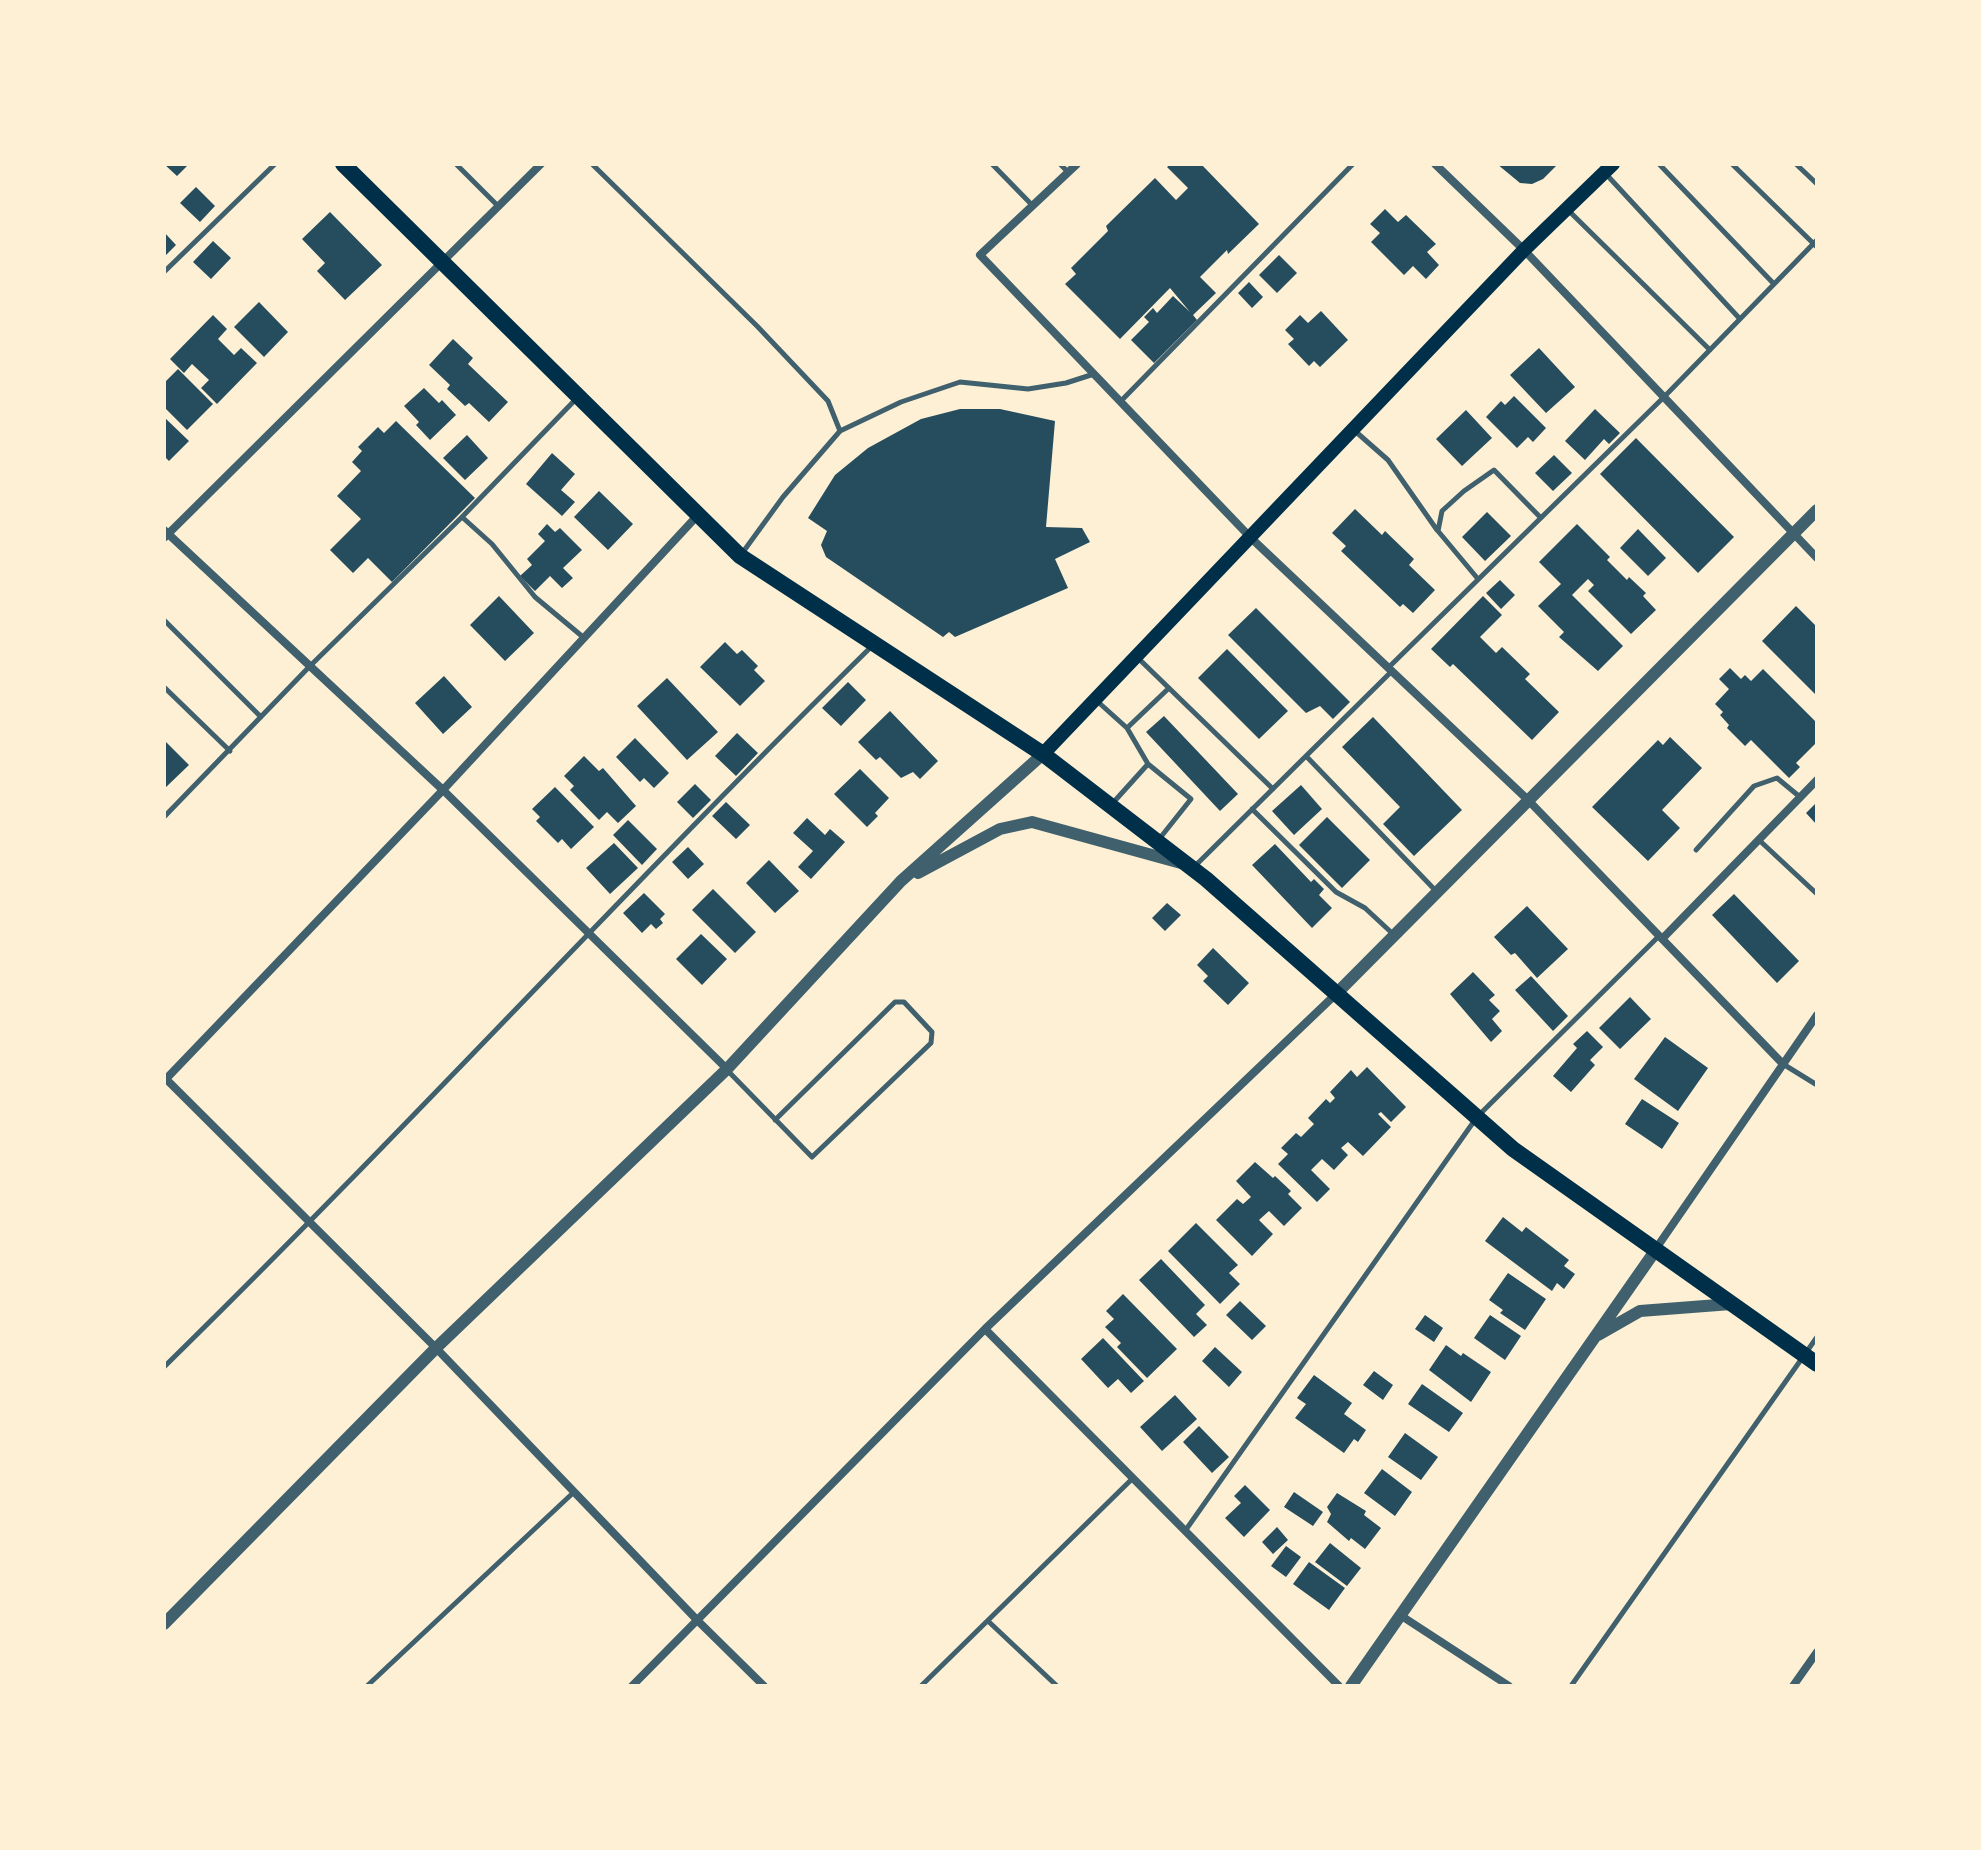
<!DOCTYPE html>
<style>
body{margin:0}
#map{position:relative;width:1981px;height:1850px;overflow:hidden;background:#fdf0d5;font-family:Signika,sans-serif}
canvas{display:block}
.frame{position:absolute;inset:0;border:166px solid #fdf0d5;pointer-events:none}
</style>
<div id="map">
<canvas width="1981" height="1850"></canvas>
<div class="frame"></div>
</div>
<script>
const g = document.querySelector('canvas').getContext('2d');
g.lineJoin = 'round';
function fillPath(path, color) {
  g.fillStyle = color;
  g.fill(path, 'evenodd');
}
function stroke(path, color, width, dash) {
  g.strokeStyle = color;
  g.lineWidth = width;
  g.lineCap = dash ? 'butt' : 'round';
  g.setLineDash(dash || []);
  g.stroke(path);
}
fillPath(new Path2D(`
 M164,164H186L187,166L177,176Z
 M1171,164H1201L1259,224L1228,254L1227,250L1200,277L1216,293L1193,315L1197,320L1154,363L1131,340L1149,322L1144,317L1153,308L1157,313L1173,296L1190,312L1170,288L1120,339L1065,284L1076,274L1071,268L1108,231L1106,226L1155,178L1176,200L1188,188L1167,167Z
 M1497,164H1558L1543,179L1532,184L1520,183Z
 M196,187L215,206L200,222L180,203Z
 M1385,209L1398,222L1406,215L1436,244L1427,252L1439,265L1426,279L1413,266L1404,275L1371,242L1380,233L1370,224Z
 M330,212L382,265L345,300L317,271L325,263L302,239Z
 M164,232L176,245L164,257Z
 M213,241L231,258L211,279L193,262Z
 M1279,255L1297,273L1277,293L1259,275Z
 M1249,282L1263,297L1252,308L1238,293Z
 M259,302L288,332L264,357L234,327Z
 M1321,311L1348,340L1320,367L1314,361L1309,366L1288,344L1294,339L1285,330L1300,315L1308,323Z
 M213,315L227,329L218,339L234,355L241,348L257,363L217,404L201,388L209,380L192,364L184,373L170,359Z
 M453,339L473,358L468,364L508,402L489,422L469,403L465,406L447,389L450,385L429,365Z
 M1539,348L1575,387L1546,413L1510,375Z
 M178,369L213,404L187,430L164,407V383Z
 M424,388L439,403L442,400L456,415L430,440L416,425L419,422L404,406Z
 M1514,396L1546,428L1533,442L1528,437L1517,448L1486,417L1501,401L1505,405Z
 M960,409H1000L1055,421L1046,527L1082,528L1090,542L1055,559L1068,588L955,637L949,632L943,637L826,557L821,545L827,531L808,518L835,475L868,448L921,419Z
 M1595,409L1620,433L1609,444L1604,439L1585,460L1565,441Z
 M1466,410L1492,438L1462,466L1436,439Z
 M164,417L189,441L169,461L164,456Z
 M396,421L475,498L392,582L368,558L353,573L330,550L361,519L337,496L361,471L352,462L362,451L358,447L378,427L384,433Z
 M467,435L488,458L465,480L443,458Z
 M1636,438L1734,537L1698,573L1600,474Z
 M552,453L575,474L561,490L575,502L562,516L526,484Z
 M1554,455L1572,473L1553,491L1535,473Z
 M599,491L633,524L608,550L574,517Z
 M1355,509L1382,535L1385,531L1414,559L1409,565L1435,590L1413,613L1403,604L1400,607L1341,551L1346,546L1332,533Z
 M1487,512L1511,536L1485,561L1462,537Z
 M547,524L555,532L560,528L582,550L563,568L573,578L562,588L550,576L535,591L520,576L532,565L527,559L545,541L538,534Z
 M1577,524L1610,557L1607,560L1627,580L1629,577L1646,593L1643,596L1656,610L1631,634L1588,591L1594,585L1588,579L1572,595L1623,646L1598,671L1559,637L1564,632L1538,606L1561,584L1539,562Z
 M1638,529L1666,558L1648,576L1620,548Z
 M1500,580L1515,595L1501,609L1486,593Z
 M499,596L534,633L505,661L470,625Z
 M1483,596L1502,615L1480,637L1496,653L1502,647L1530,674L1525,679L1559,712L1532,740L1453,664L1450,667L1431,649Z
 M1796,606L1817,627V696L1762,641Z
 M1256,608L1350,702L1333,719L1320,706L1306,713L1228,635Z
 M725,642L737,654L742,650L758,666L754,670L765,681L740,706L700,667Z
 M1227,649L1288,711L1259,739L1198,678Z
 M1730,668L1741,679L1745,675L1751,681L1763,669L1817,723V742L1796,763L1800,767L1789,778L1751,740L1745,746L1727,728L1729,725L1720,715L1723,712L1715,704L1729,689L1719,679Z
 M444,676L472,707L443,734L415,703Z
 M667,678L718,732L687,760L637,706Z
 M848,682L866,700L841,726L822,708Z
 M890,711L938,761L920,779L913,772L901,778L880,757L876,760L858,742Z
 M1164,716L1238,794L1220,811L1146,732Z
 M1373,717L1462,810L1414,856L1383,824L1400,807L1342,747Z
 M737,733L758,753L736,776L715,756Z
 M1670,737L1702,768L1662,810L1680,828L1648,861L1592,807L1658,740L1663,745Z
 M635,738L669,773L654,788L644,778L640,782L616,757Z
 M164,740L189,765L164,789Z
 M584,756L599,771L603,768L636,806L618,823L607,812L599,820L570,790L574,786L564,776Z
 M860,769L889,798L875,813L878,816L867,827L834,794Z
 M695,784L711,800L693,818L677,802Z
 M1301,785L1322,809L1294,835L1272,811Z
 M555,787L594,827L571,849L562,839L558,843L536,821L540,817L532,809Z
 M726,802L750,825L736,839L712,816Z
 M1817,802V825L1806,813Z
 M1327,817L1370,860L1342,888L1299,845Z
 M807,818L825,835L830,829L845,842L811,879L798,867L813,851L793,833Z
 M628,820L657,849L642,865L613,835Z
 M614,843L638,868L610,894L586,868Z
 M1275,844L1311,882L1314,879L1324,889L1319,895L1332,908L1312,928L1252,865Z
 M688,847L704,864L688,879L672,862Z
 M769,860L799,891L775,913L746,883Z
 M713,889L756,932L735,953L692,910Z
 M644,893L665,914L660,919L663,923L656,929L651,924L642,933L623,913Z
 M1734,894L1799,961L1777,983L1712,915Z
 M1167,903L1181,915L1165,931L1152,918Z
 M1527,906L1568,949L1537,978L1515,953L1511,955L1494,937Z
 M701,934L727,959L702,985L676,959Z
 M1213,948L1249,983L1228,1005L1203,981L1208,976L1197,965Z
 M1473,972L1495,995L1489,1000L1500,1011L1492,1019L1502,1031L1491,1042L1450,994Z
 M1531,976L1568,1016L1553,1031L1515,990Z
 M1630,997L1651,1019L1620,1049L1599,1028Z
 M1587,1031L1603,1047L1590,1060L1595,1065L1571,1092L1553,1076L1577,1048L1573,1044Z
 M1665,1037L1708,1068L1678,1111L1634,1079Z
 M1367,1067L1406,1107L1391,1122L1381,1112L1378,1114L1391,1127L1363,1156L1348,1142L1341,1148L1348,1155L1334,1170L1322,1159L1311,1170L1330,1189L1317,1202L1278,1164L1288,1154L1281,1148L1296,1133L1301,1137L1314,1124L1308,1118L1326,1099L1330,1103L1335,1098L1330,1092L1351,1070L1357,1077Z
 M1642,1099L1679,1123L1662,1149L1625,1124Z
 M1255,1162L1273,1178L1275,1176L1291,1191L1288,1194L1302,1208L1284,1226L1269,1211L1259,1220L1273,1234L1252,1256L1216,1220L1237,1199L1243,1204L1251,1197L1236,1181Z
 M1503,1217L1522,1232L1526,1227L1569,1260L1564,1266L1575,1274L1564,1289L1557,1283L1552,1291L1485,1241Z
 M1196,1223L1238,1265L1229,1273L1240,1284L1220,1304L1168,1251Z
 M1161,1259L1205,1305L1196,1314L1207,1325L1194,1337L1139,1280Z
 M1508,1273L1546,1299L1525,1330L1500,1313L1503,1310L1489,1300Z
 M1123,1294L1177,1349L1147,1378L1117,1347L1121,1343L1105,1327L1114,1319L1106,1311Z
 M1240,1301L1266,1326L1252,1340L1226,1315Z
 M1425,1315L1443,1328L1434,1342L1415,1329Z
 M1490,1315L1521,1336L1505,1360L1474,1338Z
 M1103,1338L1144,1381L1131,1393L1118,1379L1108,1388L1081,1359Z
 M1446,1345L1461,1356L1463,1353L1491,1372L1471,1402L1429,1370Z
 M1215,1347L1242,1372L1229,1387L1202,1361Z
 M1374,1371L1393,1385L1383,1400L1363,1385Z
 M1314,1375L1352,1403L1344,1414L1366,1430L1358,1442L1354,1439L1344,1453L1295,1418L1306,1404L1297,1398Z
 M1422,1384L1463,1413L1449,1432L1408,1404Z
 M1175,1395L1197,1419L1162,1451L1140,1427Z
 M1199,1426L1229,1457L1212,1473L1183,1442Z
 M1405,1433L1438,1457L1421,1480L1388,1457Z
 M1382,1469L1412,1492L1395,1516L1364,1493Z
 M1245,1485L1270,1510L1244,1537L1225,1518L1241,1503L1234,1496Z
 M1294,1492L1323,1512L1313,1526L1284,1507Z
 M1337,1493L1366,1511L1364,1515L1381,1528L1365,1549L1351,1538L1349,1541L1327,1522L1331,1514L1327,1507Z
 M1277,1527L1288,1540L1273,1554L1262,1542Z
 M1330,1543L1361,1568L1347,1586L1315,1562Z
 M1286,1546L1301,1557L1286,1577L1271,1566Z
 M1309,1562L1345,1588L1329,1610L1293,1584Z`), '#264d5e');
stroke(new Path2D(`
 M456,164L498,206
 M592,164L757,326L828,401L840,431
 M992,164L1033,206
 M1060,164L1068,172
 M1659,164L1774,284
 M1732,164L1817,247
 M1796,164L1817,184
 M1605,173L1740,319
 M1568,210L1710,350
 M164,272L275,164
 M1121,401L1353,164
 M1355,431L1388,460L1437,530
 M462,517L492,544L535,597L583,637
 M743,552L783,497L840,431L901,402L960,382L1028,389L1066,383L1094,374
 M1478,579L1438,531L1442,511L1464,491L1494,470L1541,518
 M164,620L261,717
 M1139,659L1273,789
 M1388,668L1664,397L1817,240
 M1392,671L1306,756L1436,891
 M164,687L230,751
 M1097,701L1127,728L1169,688
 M1127,728L1148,764L1191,799L1160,838
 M1111,805L1148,764
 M1252,809L1336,892L1365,908L1393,934
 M164,817L310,666L462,517L576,399
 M1759,840L1817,894
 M1696,850L1754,786L1777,778L1800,797
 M1196,865L1306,756
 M1783,1064L1817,1085
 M728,1071L812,1157L931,1043L932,1032L904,1002H895L775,1120
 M164,1367C405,1131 633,881 873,645
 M1185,1531L1477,1117L1659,936
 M988,1621L1057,1686
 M367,1686L574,1492
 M921,1686L1133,1478
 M1571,1686L1817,1337`), '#3f606c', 5);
stroke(new Path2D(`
 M1077,164L980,255L1251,538L1527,799L1782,1063
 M1435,164L1524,250L1817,558
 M164,530L443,790L727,1069
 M164,538L541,164
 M1662,939L1817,780
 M164,1077L436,1348L698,1621L764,1686
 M165,1080L443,790L697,516
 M1655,1250L1817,1015
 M985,1329L1339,1686
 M1400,1615L1509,1686
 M632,1686L985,1329L1336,994
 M1793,1686L1817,1652`), '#3f606c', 8);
stroke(new Path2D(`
 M918,873L1000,829L1032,822L1181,863
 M1337,993L1817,510
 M1598,1335L1640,1311L1731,1304
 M164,1624L436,1348L727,1069L901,881L1043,754
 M1351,1686L1655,1251`), '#3f606c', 12);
stroke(new Path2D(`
 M1043,754L1524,250L1613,164`), '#003049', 14);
stroke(new Path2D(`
 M343,164L740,556L1043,754L1206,879L1513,1149L1817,1364`), '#003049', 16);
</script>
